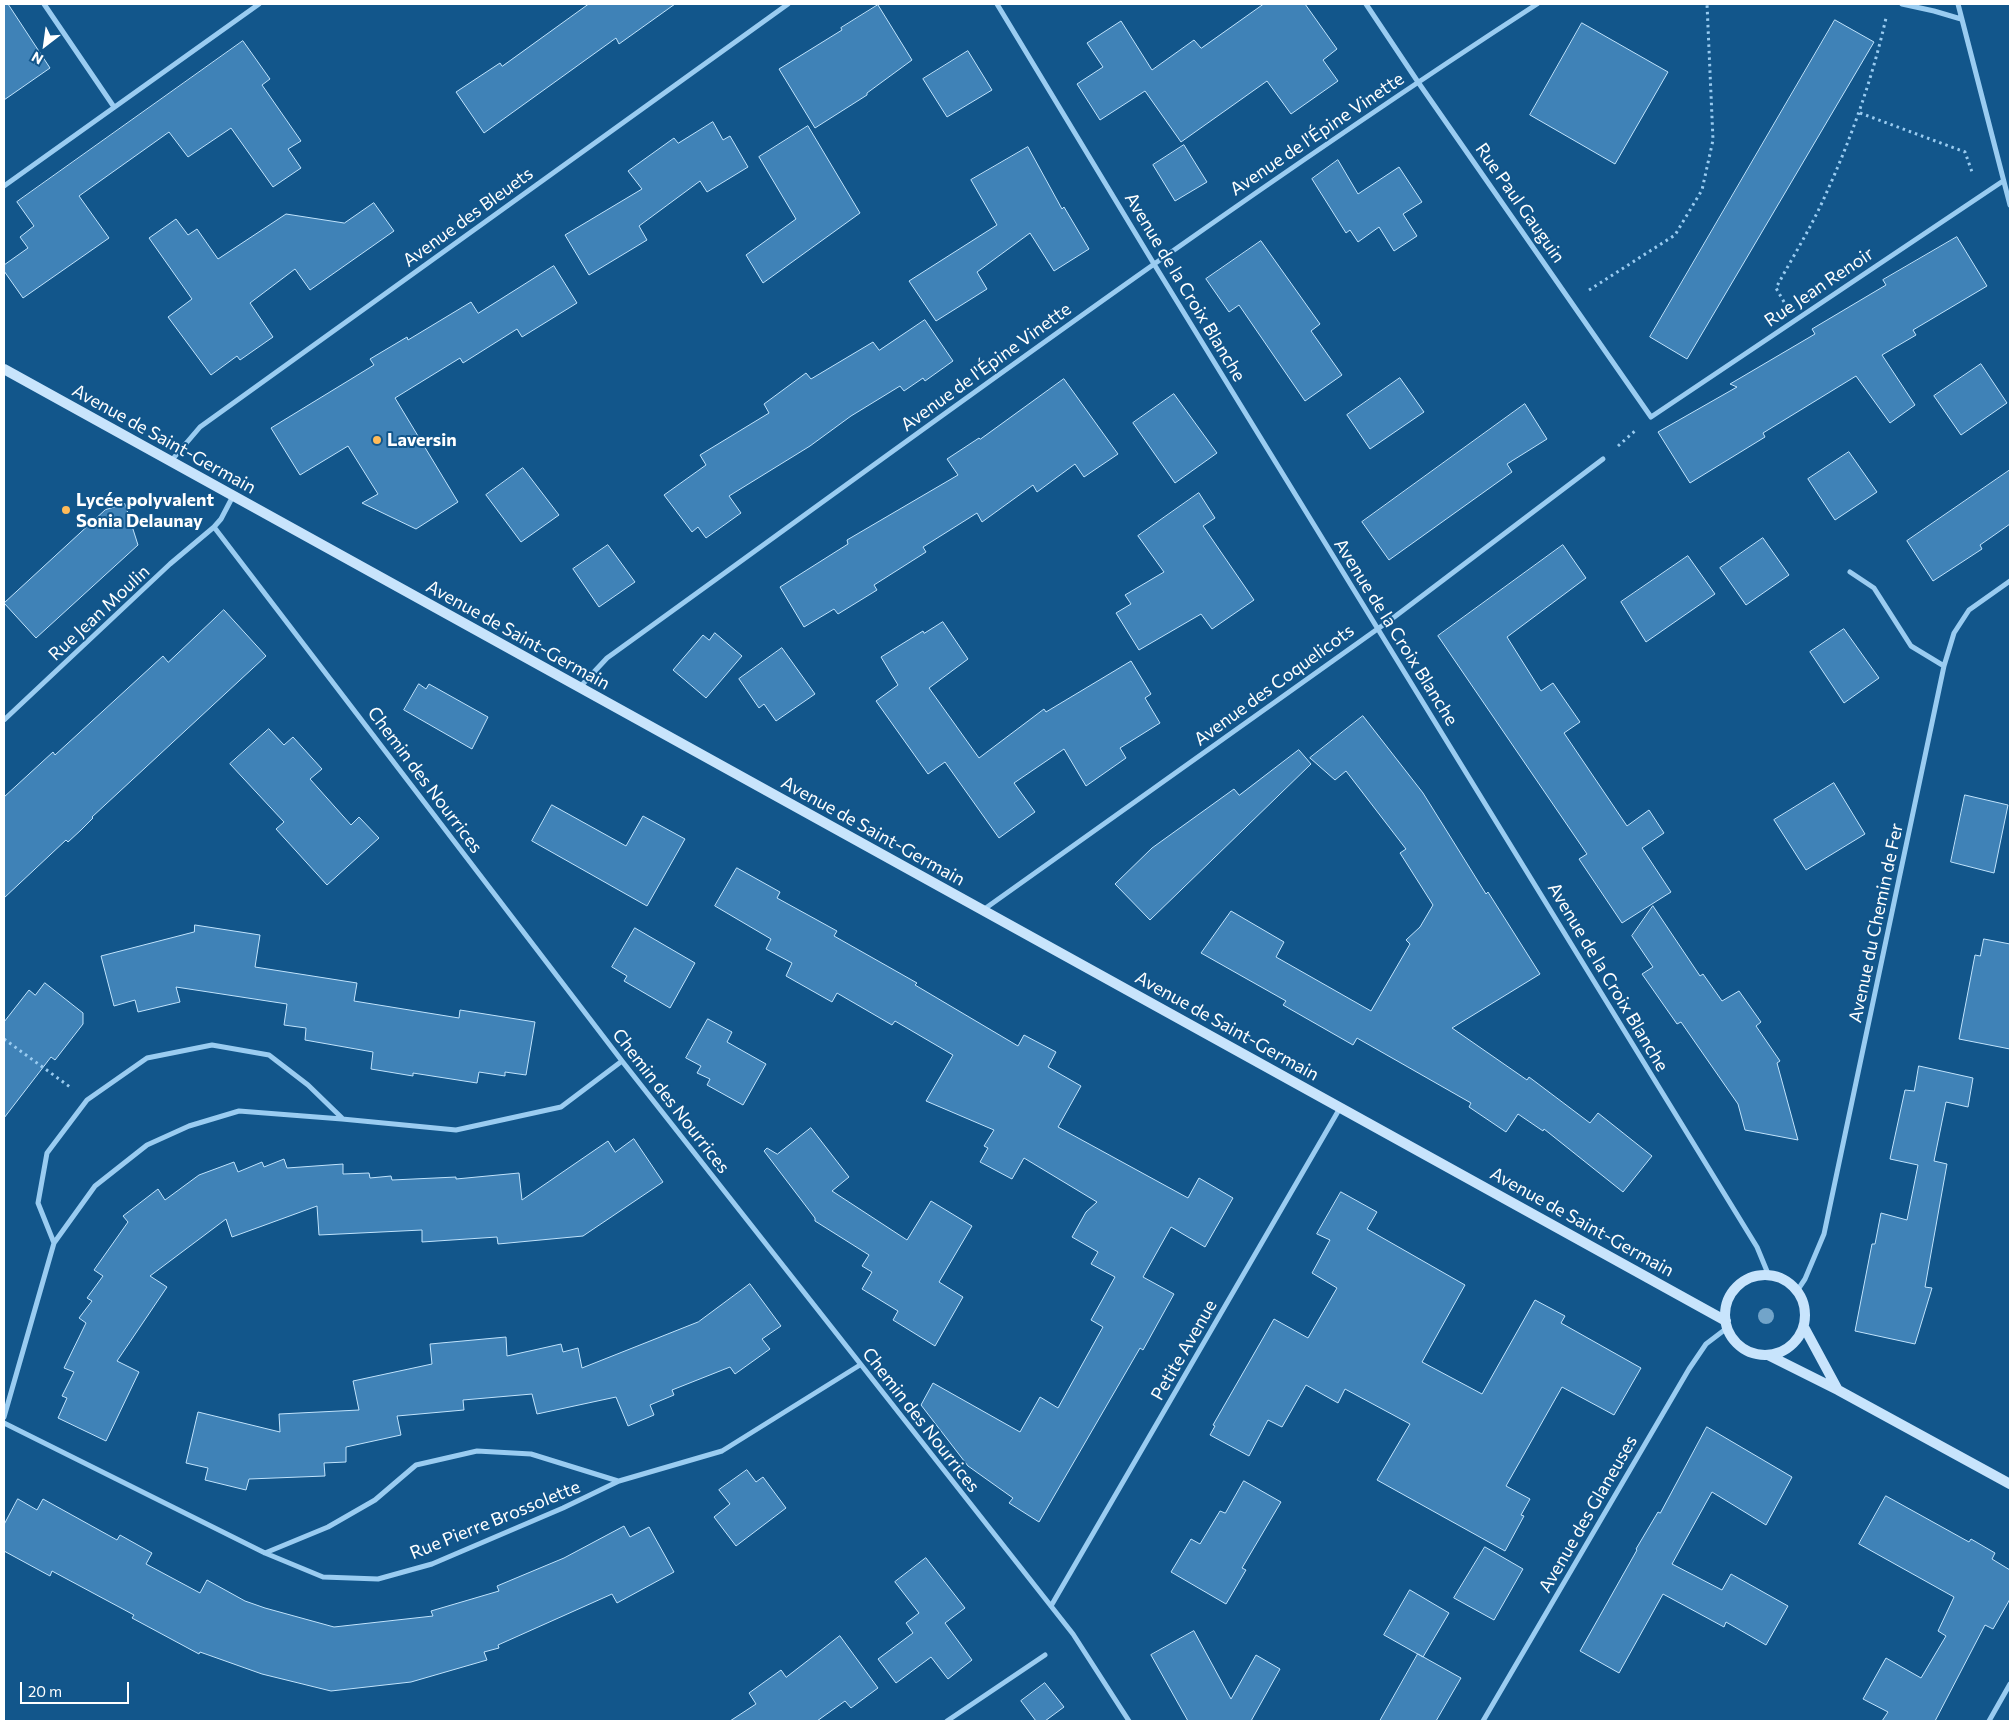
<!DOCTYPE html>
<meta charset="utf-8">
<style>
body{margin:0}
#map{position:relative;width:2014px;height:1725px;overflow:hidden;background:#12568b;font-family:Commissioner,sans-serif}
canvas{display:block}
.frame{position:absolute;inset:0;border:5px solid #fff;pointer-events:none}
.north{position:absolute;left:20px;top:20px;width:50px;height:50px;-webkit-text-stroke:4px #12568b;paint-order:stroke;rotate:210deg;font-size:14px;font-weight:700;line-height:20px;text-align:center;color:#fff}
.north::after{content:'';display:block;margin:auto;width:18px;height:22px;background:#fff;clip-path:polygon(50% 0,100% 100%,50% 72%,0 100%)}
.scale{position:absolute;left:20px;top:1682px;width:109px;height:22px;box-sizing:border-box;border:2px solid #fff;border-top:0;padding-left:6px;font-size:15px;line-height:18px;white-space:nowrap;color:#fff;-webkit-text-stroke:4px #12568b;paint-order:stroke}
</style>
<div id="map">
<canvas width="2014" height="1725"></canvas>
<div class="frame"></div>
<div class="north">N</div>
<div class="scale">20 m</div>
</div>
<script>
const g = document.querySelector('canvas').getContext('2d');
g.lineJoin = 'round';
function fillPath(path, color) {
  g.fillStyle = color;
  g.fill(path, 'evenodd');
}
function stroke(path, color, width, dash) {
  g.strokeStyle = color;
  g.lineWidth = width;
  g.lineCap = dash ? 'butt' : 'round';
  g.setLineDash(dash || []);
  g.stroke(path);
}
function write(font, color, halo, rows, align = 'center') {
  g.font = font + ' Commissioner,sans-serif';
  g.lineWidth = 4;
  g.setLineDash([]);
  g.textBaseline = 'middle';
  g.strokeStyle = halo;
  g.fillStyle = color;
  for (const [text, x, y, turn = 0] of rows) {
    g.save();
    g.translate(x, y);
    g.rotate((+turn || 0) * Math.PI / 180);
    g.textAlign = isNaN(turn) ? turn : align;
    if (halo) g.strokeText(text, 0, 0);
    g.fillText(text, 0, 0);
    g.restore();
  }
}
const building = new Path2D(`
 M4,4H8L50,68L4,100Z
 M589,4H675L619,44L616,38L484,133L456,92L500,63L502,66Z
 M1264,4H1305L1337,49L1323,60L1338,81L1291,114L1267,81L1181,142L1145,91L1100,120L1077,84L1103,67L1087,43L1121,21L1152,70L1194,40L1201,48Z
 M878,5L912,60L867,93V95L815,128L779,69L842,30L841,28Z
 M1835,20L1874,42L1687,359L1650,337Z
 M1582,23L1668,72L1615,164L1530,115Z
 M243,41L270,79L262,85L301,141L288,149L301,168L273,187L231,128L188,157L169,132L79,196L109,238L23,298L4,271V265L28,248L20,237L34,226L17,202Z
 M968,51L992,90L947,117L923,79Z
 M713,122L723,140L730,136L748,167L707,192L700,181L639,226L647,240L589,275L565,235L642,189L628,171L674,138L678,143Z
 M808,126L860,213L763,283L746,255L796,219L759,157Z
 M1184,145L1207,182L1175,201L1153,165Z
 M1028,147L1062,209L1064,207L1089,249L1054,271L1030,233L977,272L987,289L936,321L909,281L997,225L971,180Z
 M1338,160L1358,194L1399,167L1422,202L1403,214L1417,236L1394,251L1379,227L1358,242L1350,230L1346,233L1312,179Z
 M374,203L394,231L310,290L295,269L250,303L273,337L240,360L237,356L211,375L168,317L192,299L149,238L176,219L188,235L197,229L218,259L286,214L344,223Z
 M1957,237L1987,286L1913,330L1916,335L1882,355L1915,405L1890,423L1856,376L1763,433L1765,437L1690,483L1658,432L1737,387L1730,384L1815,334L1812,329L1886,285L1883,280Z
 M1261,241L1320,324L1311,331L1342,375L1305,401L1239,305L1229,312L1206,279Z
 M554,266L577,303L522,337L517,329L463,363L460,358L395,398L458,502L416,529L362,503L378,494L348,446L300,475L271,428L374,365L370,359L407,337L408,340L471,302L478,313Z
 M925,320L953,361L925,381L923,378L904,391L900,386L851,416L810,446L729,496L741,513L706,538L698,527L692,532L664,495L706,465L700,455L769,413L764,404L806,373L811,379L873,342L879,350Z
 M1981,364L2007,403L1961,435L1934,396Z
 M1400,378L1424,412L1370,449L1347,415Z
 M1064,379L1118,454L1084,477L1075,464L1037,492L1033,485L982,522L977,513L923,547L926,552L874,585L877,590L838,614L834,609L804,627L780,587L848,544L847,540L958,475L947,459L979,438L980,439Z
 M1174,394L1217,453L1175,483L1133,423Z
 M1525,404L1547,439L1507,464L1512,472L1389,560L1362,522Z
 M1849,452L1877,492L1835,520L1808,479Z
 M523,468L559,515L521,542L486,495Z
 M2010,470V524L1980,545L1982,549L1933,581L1907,541Z
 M1199,493L1215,518L1203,526L1254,600L1212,629L1201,614L1139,650L1116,613L1131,604L1125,595L1164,572L1138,536Z
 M125,504L138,545L36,638L4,603L105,510Z
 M1763,538L1789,575L1746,605L1720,568Z
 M608,545L635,582L599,607L573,569Z
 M1563,545L1586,578L1507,637L1541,691L1553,683L1580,722L1564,733L1627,826L1649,810L1664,833L1642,848L1671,892L1622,923L1579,859L1587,854L1438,636Z
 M1688,556L1715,594L1646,642L1621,602Z
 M224,610L266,656L92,817L93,818L81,830L68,842L66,840L4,898V797L53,752L55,755L163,656L168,662Z
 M943,622L968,659L929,688L979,758L1044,709L1046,712L1131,661L1151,694L1145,698L1160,723L1120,748L1126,758L1086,786L1064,749L1014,783L1035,812L999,838L945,762L928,774L876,701L898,685L881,657L923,631L924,633Z
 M1844,629L1879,678L1844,703L1810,652Z
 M715,633L742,656L706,698L673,670L703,635L709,640Z
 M782,648L815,694L776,721L764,704L759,708L739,679Z
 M419,684L426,689L429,684L488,717L472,749L404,710Z
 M1363,716L1423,793L1486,894L1488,892L1540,974L1452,1028L1527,1080L1529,1077L1590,1123L1598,1113L1652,1156L1623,1192L1544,1129L1543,1131L1518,1114L1506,1132L1469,1107L1471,1103L1357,1038L1353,1045L1283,1005L1286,1001L1201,953L1231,911L1284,942L1276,957L1371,1011L1410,944L1406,940L1420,927L1433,905L1400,853L1406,849L1346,771L1335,780L1310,758Z
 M269,729L284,745L293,737L322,769L310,779L351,825L359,817L379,838L327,885L276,829L284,822L230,764Z
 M1299,750L1311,764L1150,920L1115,884L1152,848L1234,789L1239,795Z
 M1834,783L1865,834L1806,870L1774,820Z
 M1965,795L2008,805L1994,873L1951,862Z
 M552,805L626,846L643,816L685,839L647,906L532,841Z
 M737,868L780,892L777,898L837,931L834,936L917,983L915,985L1018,1046L1024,1035L1056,1052L1048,1067L1081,1086L1058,1127L1188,1198L1199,1178L1233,1198L1205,1247L1171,1227L1143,1277L1174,1294L1143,1350L1140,1348L1039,1522L1009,1503L1013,1498L968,1466L921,1405L933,1383L1020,1432L1040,1397L1058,1408L1103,1327L1091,1320L1115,1277L1091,1264L1098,1252L1072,1237L1086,1212L1097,1202L1024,1158L1012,1179L980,1162L988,1148L984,1146L994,1130L926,1101L953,1055L895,1021L892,1025L837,993L832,1002L786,976L792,963L766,949L771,939L715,906Z
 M1653,906L1700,976L1703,974L1722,1001L1739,991L1761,1022L1756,1026L1780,1061L1777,1063L1798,1140L1745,1130L1738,1104L1681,1022L1677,1024L1642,974L1653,967L1632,936Z
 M195,925L260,935L255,967L357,983L354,1001L459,1018L460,1010L535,1022L526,1075L505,1072V1076L479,1072L477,1083L413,1073V1076L371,1069L373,1052L305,1040L306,1028L284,1025L287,1004L176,987L180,1002L138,1012L135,1000L114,1006L101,956L194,932Z
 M635,928L695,963L670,1008L624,981L627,976L612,967Z
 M1984,939L2010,944V1049L1959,1039L1975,955L1980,956Z
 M45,983L83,1013V1024L55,1060L51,1057L4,1118V1022L29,990L35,995Z
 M708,1019L732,1032L727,1042L766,1064L743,1105L707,1085L710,1079L697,1073L701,1066L686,1058Z
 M1919,1066L1973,1078L1968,1107L1946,1102L1934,1161L1947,1164L1925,1287L1932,1288L1915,1344L1855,1331L1872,1244H1875L1881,1213L1907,1220L1918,1165L1890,1159L1905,1090L1914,1091Z
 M811,1128L849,1177L832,1191L907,1240L931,1201L972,1226L939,1282L963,1297L935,1346L893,1320L898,1311L862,1289L872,1272L862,1266L869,1255L815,1221V1218L764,1151L767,1148L777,1154Z
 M634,1139L663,1182L583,1236L498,1244L497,1237L422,1242V1230L319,1235L317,1206L232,1237L226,1219L150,1276L167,1287L117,1361L139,1372L106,1441L58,1418L67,1398L62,1396L74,1372L64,1368L86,1323L79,1318L92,1301L87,1298L103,1276L94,1270L128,1222L123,1216L158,1189L165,1200L199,1175L234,1162L238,1172L262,1162L264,1167L284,1159L287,1168L343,1164V1174L369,1173L370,1178L391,1176L392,1180L456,1177V1179L519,1173L522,1200L608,1141L615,1152Z
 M1341,1192L1377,1212L1367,1229L1465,1285L1422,1362L1482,1394L1535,1300L1565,1316L1561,1323L1641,1368L1614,1415L1562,1387L1506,1486L1530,1499L1521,1515L1524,1516L1505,1551L1377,1480L1410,1424L1345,1389L1338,1403L1306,1385L1282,1427L1268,1420L1249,1456L1210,1435L1215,1426L1213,1425L1274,1319L1308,1338L1337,1288L1312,1273L1330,1240L1317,1234Z
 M750,1284L781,1326L762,1339L770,1349L735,1374L730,1367L672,1390L674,1395L650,1405L654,1415L628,1426L616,1397L537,1414L532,1394L463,1400L464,1410L397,1416L401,1435L346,1447V1462L324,1463L325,1476L249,1479L246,1490L205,1480L208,1468L186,1463L198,1412L280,1432L279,1414L359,1410L353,1381L432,1364L430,1344L506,1337L507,1356L561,1344L563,1352L578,1348L582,1368L698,1322Z
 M1707,1427L1792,1477L1766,1525L1712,1492L1672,1564L1722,1590L1731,1574L1788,1606L1766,1645L1726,1622L1724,1627L1663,1594L1619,1673L1580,1651L1637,1550L1636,1549L1658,1512L1660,1513Z
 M747,1470L756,1482L763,1477L786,1508L736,1546L714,1517L730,1504L719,1490Z
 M1244,1481L1281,1502L1242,1568L1246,1570L1226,1604L1171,1572L1191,1539L1200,1544L1220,1511L1225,1513Z
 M1886,1496L1969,1542L1971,1539L1995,1553L1992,1559L2010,1570V1599L1993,1629L1985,1625L1935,1721H1882L1888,1712L1863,1699L1886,1658L1921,1678L1946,1636L1938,1631L1954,1597L1859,1544Z
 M18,1499L37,1510L43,1499L117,1540L120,1535L152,1553L146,1564L200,1593L207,1580L245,1601L265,1608L334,1627L433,1616L431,1611L499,1591L497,1586L564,1558L624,1526L630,1537L649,1527L674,1572L617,1603L612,1594L498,1645L499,1648L484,1652L487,1660L411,1682L331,1691L262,1674L200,1652L199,1654L132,1618L134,1615L52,1571L50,1576L4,1551V1525Z
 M1485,1547L1523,1569L1494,1620L1454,1598Z
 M926,1558L965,1608L945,1623L972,1660L948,1679L931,1657L896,1683L878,1659L913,1633L906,1623L919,1613L895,1582Z
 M1410,1590L1449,1613L1423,1657L1384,1635Z
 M1194,1631L1231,1699L1256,1655L1280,1669L1251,1721H1188L1151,1655Z
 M840,1636L878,1688L851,1708L845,1701L817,1721H730L756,1704L749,1693L781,1670L786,1677Z
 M1418,1654L1461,1678L1436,1721H1380Z
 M1045,1683L1064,1707L1045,1721H1036L1021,1701Z`);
fillPath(building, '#3f82b7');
stroke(building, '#c0e3fc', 1);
stroke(new Path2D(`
 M1860,113L1965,152L1973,175
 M1589,290L1675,235L1702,190L1713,140L1707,4
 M1784,302L1776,288C1792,258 1811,228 1825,196C1851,139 1872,80 1886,18
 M1618,446L1636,430
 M4,1039L70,1087`), '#9accf1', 3, [2.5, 4]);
stroke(new Path2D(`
 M44,4L114,107
 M997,4L1154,264L1757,1247L1769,1276
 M1366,4L1418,82L1651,417L2003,181
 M1902,4L1934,11L1961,19
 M1958,4L2010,205
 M4,186L259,4
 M171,461L200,427L788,4
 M233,496L221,519L214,527L622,1061L1073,1634L1129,1721
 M1850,572L1874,588L1911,646L1944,666
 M580,687L607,658C915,436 1219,210 1537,4
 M4,720L170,564L214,527
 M983,910L1393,618L1603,459
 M54,1243L38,1203L47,1153L87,1100L147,1058L212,1045L269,1055L308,1085L342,1118
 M1797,1291L1805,1279L1824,1234L1944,666L1954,633L1969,610L2010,581
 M4,1417L54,1243L95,1186L147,1145L189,1126L239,1111L342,1119L456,1130L561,1107L622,1061
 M4,1423L265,1553L323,1577L378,1579L432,1564L563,1508L619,1481L722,1451L860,1365
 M265,1553L328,1527L375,1500L416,1465L477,1451L531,1454L618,1481
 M1051,1606L1340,1108
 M947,1721L1045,1655
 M1483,1721L1689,1369L1706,1344L1727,1328
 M1989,1721L2010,1684`), '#9accf1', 5);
stroke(new Path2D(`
 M4,369L1726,1321
 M1725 1315a40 40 0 1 1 80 0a40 40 0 1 1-80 0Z
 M1804,1327L1838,1390
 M1768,1355L1838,1390L2010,1484`), '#c8e4fc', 10);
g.fillStyle = '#72a4c9';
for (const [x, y] of [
 [1766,1316]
]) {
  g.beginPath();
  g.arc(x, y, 8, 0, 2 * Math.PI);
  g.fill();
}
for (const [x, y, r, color] of [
 [377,440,5,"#ffbb59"],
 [66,510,5,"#ffbb59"]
]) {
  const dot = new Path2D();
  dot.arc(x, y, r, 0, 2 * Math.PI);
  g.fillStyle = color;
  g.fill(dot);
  stroke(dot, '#12568b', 2);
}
write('18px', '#fff', '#12568b', [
 ["Avenue de l'Épine Vinette",1317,134,-34],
 ["Rue Paul Gauguin",1520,203,55],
 ["Avenue des Bleuets",468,217,-36],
 ["Avenue de la Croix Blanche",1185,287,59],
 ["Rue Jean Renoir",1819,287,-34],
 ["Avenue de l'Épine Vinette",986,367,-36],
 ["Avenue de Saint-Germain",164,439,29],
 ["Rue Jean Moulin",99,613,-43],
 ["Avenue de la Croix Blanche",1396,632,58],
 ["Avenue de Saint-Germain",518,635,29],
 ["Avenue des Coquelicots",1274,685,-36],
 ["Chemin des Nourrices",425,780,53],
 ["Avenue de Saint-Germain",873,831,29],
 ["Avenue du Chemin de Fer",1876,923,-78],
 ["Avenue de la Croix Blanche",1608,977,59],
 ["Avenue de Saint-Germain",1227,1026,29],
 ["Chemin des Nourrices",671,1101,52],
 ["Avenue de Saint-Germain",1582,1222,29],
 ["Petite Avenue",1184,1350,-60],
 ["Chemin des Nourrices",921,1420,52],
 ["Avenue des Glaneuses",1588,1514,-60],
 ["Rue Pierre Brossolette",495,1520,-22]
]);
write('bold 18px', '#fff', '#12568b', [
 ["Laversin",387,440],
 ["Lycée polyvalent",76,500],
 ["Sonia Delaunay",76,521]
], 'left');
</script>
